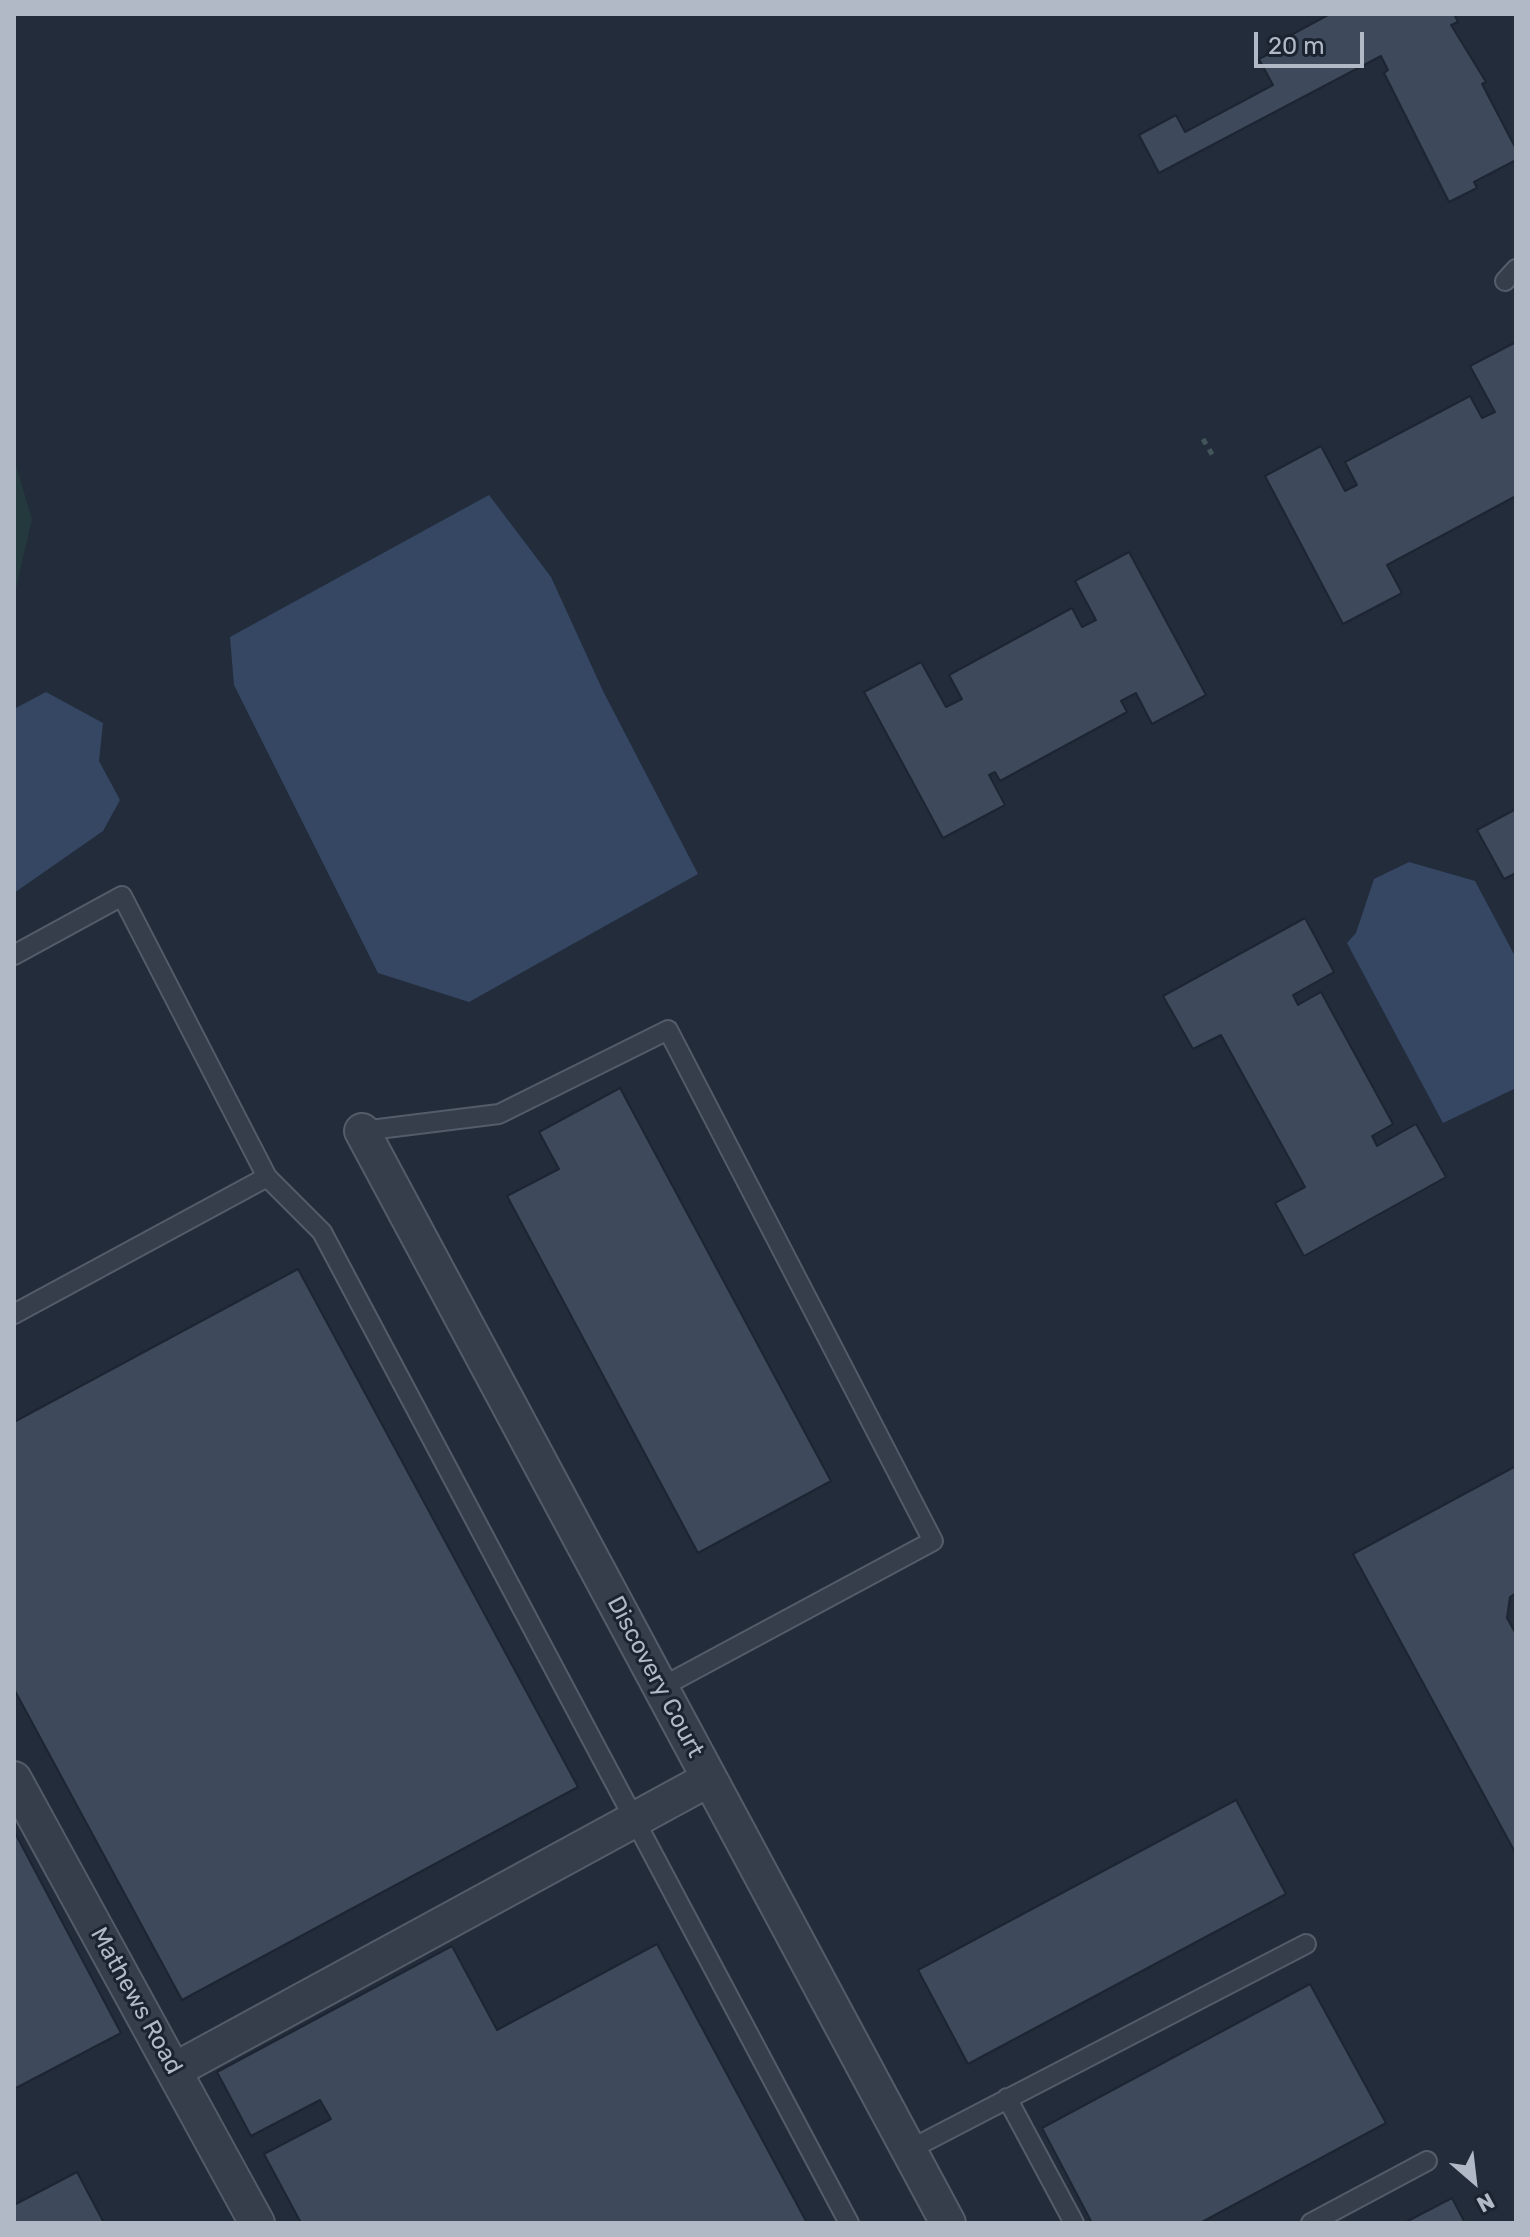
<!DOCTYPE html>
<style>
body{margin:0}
#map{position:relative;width:1530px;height:2237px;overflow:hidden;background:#222c3b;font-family:Rubik,sans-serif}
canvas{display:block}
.frame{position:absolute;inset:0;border:16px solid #b1b9c7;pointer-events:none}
.north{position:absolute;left:1434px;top:2141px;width:80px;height:80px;-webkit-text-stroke:6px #1b2330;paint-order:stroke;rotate:152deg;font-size:22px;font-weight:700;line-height:32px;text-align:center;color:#b1b9c7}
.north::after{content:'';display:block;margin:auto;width:28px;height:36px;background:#b1b9c7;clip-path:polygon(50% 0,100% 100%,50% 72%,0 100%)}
.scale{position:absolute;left:1254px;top:32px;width:110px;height:36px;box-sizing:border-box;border:4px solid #b1b9c7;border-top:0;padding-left:10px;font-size:24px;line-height:28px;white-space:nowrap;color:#b1b9c7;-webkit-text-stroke:6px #1b2330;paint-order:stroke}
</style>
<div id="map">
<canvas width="1530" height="2237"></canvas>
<div class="frame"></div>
<div class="north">N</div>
<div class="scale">20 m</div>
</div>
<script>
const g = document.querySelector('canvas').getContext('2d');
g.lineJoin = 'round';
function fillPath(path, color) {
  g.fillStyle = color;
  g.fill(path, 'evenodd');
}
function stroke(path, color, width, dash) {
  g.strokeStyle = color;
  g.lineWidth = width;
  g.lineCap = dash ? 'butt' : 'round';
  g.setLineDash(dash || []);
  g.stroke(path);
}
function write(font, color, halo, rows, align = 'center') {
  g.font = font + ' Rubik,sans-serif';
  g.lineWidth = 6;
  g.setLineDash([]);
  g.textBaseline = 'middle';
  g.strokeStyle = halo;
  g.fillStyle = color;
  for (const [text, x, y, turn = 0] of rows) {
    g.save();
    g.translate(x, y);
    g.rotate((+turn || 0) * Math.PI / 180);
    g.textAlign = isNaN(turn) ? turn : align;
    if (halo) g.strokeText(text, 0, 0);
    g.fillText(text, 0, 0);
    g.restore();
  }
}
fillPath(new Path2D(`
 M14,459L32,519L14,597Z`), '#24393d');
fillPath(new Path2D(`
 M489,495L551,577L603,691L698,874L469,1002L378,973L234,685L230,637Z
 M46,692L103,723L99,761L120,800L103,831L14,893V709Z
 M1409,862L1475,881L1516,958V1088L1443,1123L1347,943L1356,933L1374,879Z`), '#364763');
const building = new Path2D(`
 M1330,14H1454L1458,22L1451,25L1486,82L1482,84L1516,149V160L1474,182L1477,188L1449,202L1384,73L1388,70L1381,56L1159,173L1139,135L1176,115L1185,132L1273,85L1259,59L1278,49L1276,43Z
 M1516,342V496L1387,565L1402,593L1343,624L1265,476L1321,446L1345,491L1357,485L1345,462L1470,396L1482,418L1495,412L1470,366Z
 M1129,552L1206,695L1152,724L1136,693L1121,701L1127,712L1000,781L995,772L989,775L1005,805L943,838L864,692L921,662L946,707L962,699L949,675L1072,608L1082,627L1096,620L1075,581Z
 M1516,809V873L1504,879L1477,830Z
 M1305,918L1334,972L1293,995L1298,1005L1321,992L1393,1124L1372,1136L1377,1146L1416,1124L1446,1177L1304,1256L1275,1203L1305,1187L1221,1035L1193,1049L1163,996Z
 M620,1088L831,1481L698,1553L507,1196L559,1169L539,1132Z
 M298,1269L578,1787L182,2000L14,1689V1422Z
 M1516,1466V1593L1510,1597L1507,1618L1516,1634V1854L1353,1554Z
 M1236,1800L1286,1894L968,2064L918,1970Z
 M14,1831L121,2033L14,2089Z
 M657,1944L807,2223H301L264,2154L331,2119L320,2100L251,2136L217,2072L452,1946L497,2030Z
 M1310,1984L1386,2123L1200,2223H1092L1042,2128Z
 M77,2172L104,2223H14V2205Z
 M1452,2198L1465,2223H1404Z`);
fillPath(building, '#3e4a5b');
stroke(building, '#1d2532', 2);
const service = new Path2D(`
 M1505,281L1516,269
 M14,955L122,896L267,1177L322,1232L849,2223
 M362,1131L499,1114L668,1030L933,1541L660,1688
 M14,1314L267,1177
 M1007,2098L1074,2223
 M909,2150L1306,1944
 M1311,2223L1427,2161`);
const minor = new Path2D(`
 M362,1131L948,2223
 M14,1779L257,2223
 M175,2070L709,1779`);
stroke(service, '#545c6a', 22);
stroke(minor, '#545c6a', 38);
stroke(new Path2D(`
 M1203,439L1213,456`), '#42565a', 5, [6, 6]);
stroke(service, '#363e4c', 18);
stroke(minor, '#363e4c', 34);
write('24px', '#b1b9c7', '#1b2330', [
 ["Discovery Court",655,1677,62],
 ["Mathews Road",136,2001,61]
]);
</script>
